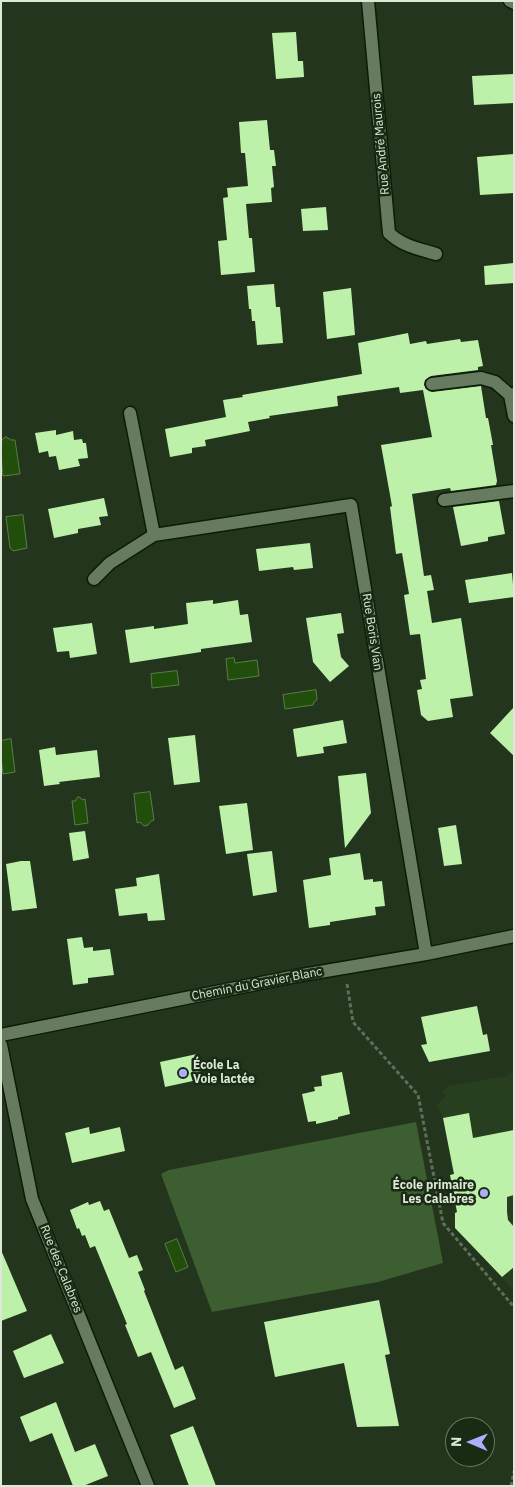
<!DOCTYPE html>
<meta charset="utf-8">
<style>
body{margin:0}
#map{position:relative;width:515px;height:1487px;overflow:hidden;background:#23361d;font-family:"IBM Plex Sans",sans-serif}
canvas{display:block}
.frame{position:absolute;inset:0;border:2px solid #dde8d9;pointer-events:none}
.north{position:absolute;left:445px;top:1417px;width:50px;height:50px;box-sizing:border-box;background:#1a2b13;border:1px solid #687762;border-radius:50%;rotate:271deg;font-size:14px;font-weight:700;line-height:20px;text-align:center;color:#dde8d9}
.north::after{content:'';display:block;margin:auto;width:18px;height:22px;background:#afaefa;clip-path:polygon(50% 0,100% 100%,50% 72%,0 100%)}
</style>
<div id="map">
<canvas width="515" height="1487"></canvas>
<div class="frame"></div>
<div class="north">N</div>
</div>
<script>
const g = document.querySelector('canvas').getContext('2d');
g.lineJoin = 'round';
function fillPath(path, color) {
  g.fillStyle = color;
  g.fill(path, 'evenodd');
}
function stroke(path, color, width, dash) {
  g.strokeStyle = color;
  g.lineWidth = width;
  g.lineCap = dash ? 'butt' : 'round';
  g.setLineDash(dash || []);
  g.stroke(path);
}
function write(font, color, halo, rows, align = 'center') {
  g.font = font + ' "IBM Plex Sans",sans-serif';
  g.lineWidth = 5;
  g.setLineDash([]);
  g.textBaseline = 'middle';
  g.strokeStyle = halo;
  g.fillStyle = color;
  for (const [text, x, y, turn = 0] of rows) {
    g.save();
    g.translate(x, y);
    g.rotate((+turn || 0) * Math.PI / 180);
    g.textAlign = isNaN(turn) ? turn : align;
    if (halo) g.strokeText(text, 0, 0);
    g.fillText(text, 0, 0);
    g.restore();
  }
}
fillPath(new Path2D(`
 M514,1070V1292L473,1244L471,1245L455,1227L454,1213L457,1212L450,1175L453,1174L443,1118L437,1105L446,1095L442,1091L448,1086L507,1076Z`), '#273e1f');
fillPath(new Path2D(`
 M416,1122L443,1263L378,1282L212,1312L161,1174L169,1170Z`), '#3c5e30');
const water = new Path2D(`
 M6,437L11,440H15L20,474L3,476C2,469 0,445 2,440C3,438 5,438 6,437Z
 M23,515L27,548L13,551L10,548L6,517Z
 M234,658L235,663L257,660L259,676L228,680L226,659Z
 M177,671L179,685L152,688L151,674Z
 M316,690L317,700L314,702L313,705L285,709L283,695Z
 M11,739L15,772L3,774L1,757V741Z
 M150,792L154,820L151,821L148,825L144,826L140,822L137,823L134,794Z
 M78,797H80L82,800L85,799L88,823L75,825L72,801H75Z
 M177,1239L188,1267L176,1272L165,1244Z`);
fillPath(water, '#214f0b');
stroke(water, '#597d49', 1);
fillPath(new Path2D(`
 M296,32L298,61H303L304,77L276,79L272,33Z
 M514,74V103L474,105L472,76Z
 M267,120L270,150H274L276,166H272L274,187L271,188L272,202L246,204L249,238H252L255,272L221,275L218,241L227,240L223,198L228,197L227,188L248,186L245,153H241L239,122Z
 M514,154V193L480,195L477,157Z
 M326,207L328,230L303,231L301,209Z
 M514,263V283L485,285L484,266Z
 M274,284L276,307H280L283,343L257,345L255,321H252L251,309H249L247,286Z
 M351,288L355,335L327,339L323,292Z
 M408,333L410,344L426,341L427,344L460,339L461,342L478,340L483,366L478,367V370L431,376L425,380L424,385L426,389L432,392L481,386L486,418H488L493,445H491L497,481L496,485L451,491L450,488L412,494L424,576L431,575L434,590L427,591L432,623L461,618L473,696L450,699L453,717L428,721L421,715L417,690L422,689L420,680L426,679L420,634L410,635L404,595L409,594L402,553L396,554L390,507L392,506L381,445L432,437L423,390L400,393L399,387L337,396L338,406L269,416L270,418L248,422L250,431L205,440L206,446L192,448V453L170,457L165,429L226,417L223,400L243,397L242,395L362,374L358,343Z
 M56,430V435L73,431L74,440L82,439L83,443H86L88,458L78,459L80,466L59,470L56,456L49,457L48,451L39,453L35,433Z
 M104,498L108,516L99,517L101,525L78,529V533L54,538L48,509Z
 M499,501L505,534L488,537V541L461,546L453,507Z
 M310,543L313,568L294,570L293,567L259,571L256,549Z
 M512,573L514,597L469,603L465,580Z
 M213,600V604L238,600L240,615L248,614L252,642L201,649V652L130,663L125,630L154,626V629L188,624L186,603Z
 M341,613L344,633L337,634L341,657L349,666L330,682L313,662L306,618Z
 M92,623L97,654L70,658L69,651L57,652L53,628Z
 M514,707V756L490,733Z
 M343,720L347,743L323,747L324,753L297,757L293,729Z
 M195,735L200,782L174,785L168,738Z
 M55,747L56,755L97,750L100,777L59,782L60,784L44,786L39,750Z
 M366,773L371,813L345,848L338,776Z
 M247,803L253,850L226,854L219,806Z
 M456,825L462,864L444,866L438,828Z
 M85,831L89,858L73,861L69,833Z
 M272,851L277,892L253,896L247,854Z
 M360,853L364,880L373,879V882L382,881L385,906L375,907L376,915L330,922V925L309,928L303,880L331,875L329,858Z
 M21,861H30L37,908L12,911L6,864Z
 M159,874L165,920L148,921L147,913L119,916L115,889L137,886L136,878Z
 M82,937L84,948L93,947V951L110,949L114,975L88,978V983L73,985L67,939Z
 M477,1006L483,1035L487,1034L490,1051L429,1062L421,1045L427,1044L421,1017Z
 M197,1054L202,1079L165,1087L160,1062Z
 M342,1072L350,1114L338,1117V1119L316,1124V1121L308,1122L302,1094L315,1091L314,1087L322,1086L321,1076Z
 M469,1113L473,1138L514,1130V1195L507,1197V1212L508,1220L514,1227V1267L502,1277L455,1228V1213L457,1212L450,1175L454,1174L443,1118Z
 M89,1127L90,1134L120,1127L125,1151L72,1163L65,1133Z
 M100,1201L104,1211L109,1209L129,1258L137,1255L143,1270L138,1272L145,1290L144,1291L175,1370L183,1366L196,1399L174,1408L151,1352L138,1357L125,1325L127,1324L95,1246L90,1248L85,1235L82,1236L79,1228L77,1229L70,1210L88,1202L89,1205Z
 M1,1250L27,1311L1,1321Z
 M379,1300L390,1354L385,1355L399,1426L357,1427L344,1363L275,1377L264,1322Z
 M51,1334L64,1363L24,1378L13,1351Z
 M56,1402L75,1452L95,1444L108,1476L83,1486H73L52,1433L30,1442L20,1417Z
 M193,1426L216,1486H189L170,1435Z`), '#bdf1aa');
const minor = new Path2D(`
 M368,1L389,233C402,246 420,249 436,254
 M510,1L514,3
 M432,384L481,378L495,382L510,395
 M514,394L510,395L514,416
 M130,413L154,535L351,505L426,954
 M444,500L514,491
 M94,579L110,563L154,535
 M1,1035L296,976L426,954L514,936
 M1,1045L32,1199L148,1486`);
stroke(minor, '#0c1d06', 15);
stroke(new Path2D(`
 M347,984L353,1022L418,1095L443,1223L514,1307
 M511,1486L514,1471`), '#5e6f59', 3, [4, 2.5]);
stroke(minor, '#667b5f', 12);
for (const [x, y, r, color] of [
 [183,1073,5,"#afaefa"],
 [484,1193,5,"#afaefa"]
]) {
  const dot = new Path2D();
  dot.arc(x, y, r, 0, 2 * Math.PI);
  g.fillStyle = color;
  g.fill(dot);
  stroke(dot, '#1a2b13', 2);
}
write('12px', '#dde8d9', '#1a2b13', [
 ["Rue André Maurois",381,144,-95],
 ["Rue Boris Vian",372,632,81],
 ["Chemin du Gravier Blanc",257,984,-11],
 ["Rue des Calabres",61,1269,68]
]);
write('bold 12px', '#dde8d9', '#1a2b13', [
 ["École La",193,1066],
 ["Voie lactée",193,1080],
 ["École primaire",474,1186,"right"],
 ["Les Calabres",474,1200,"right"]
], 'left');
</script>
